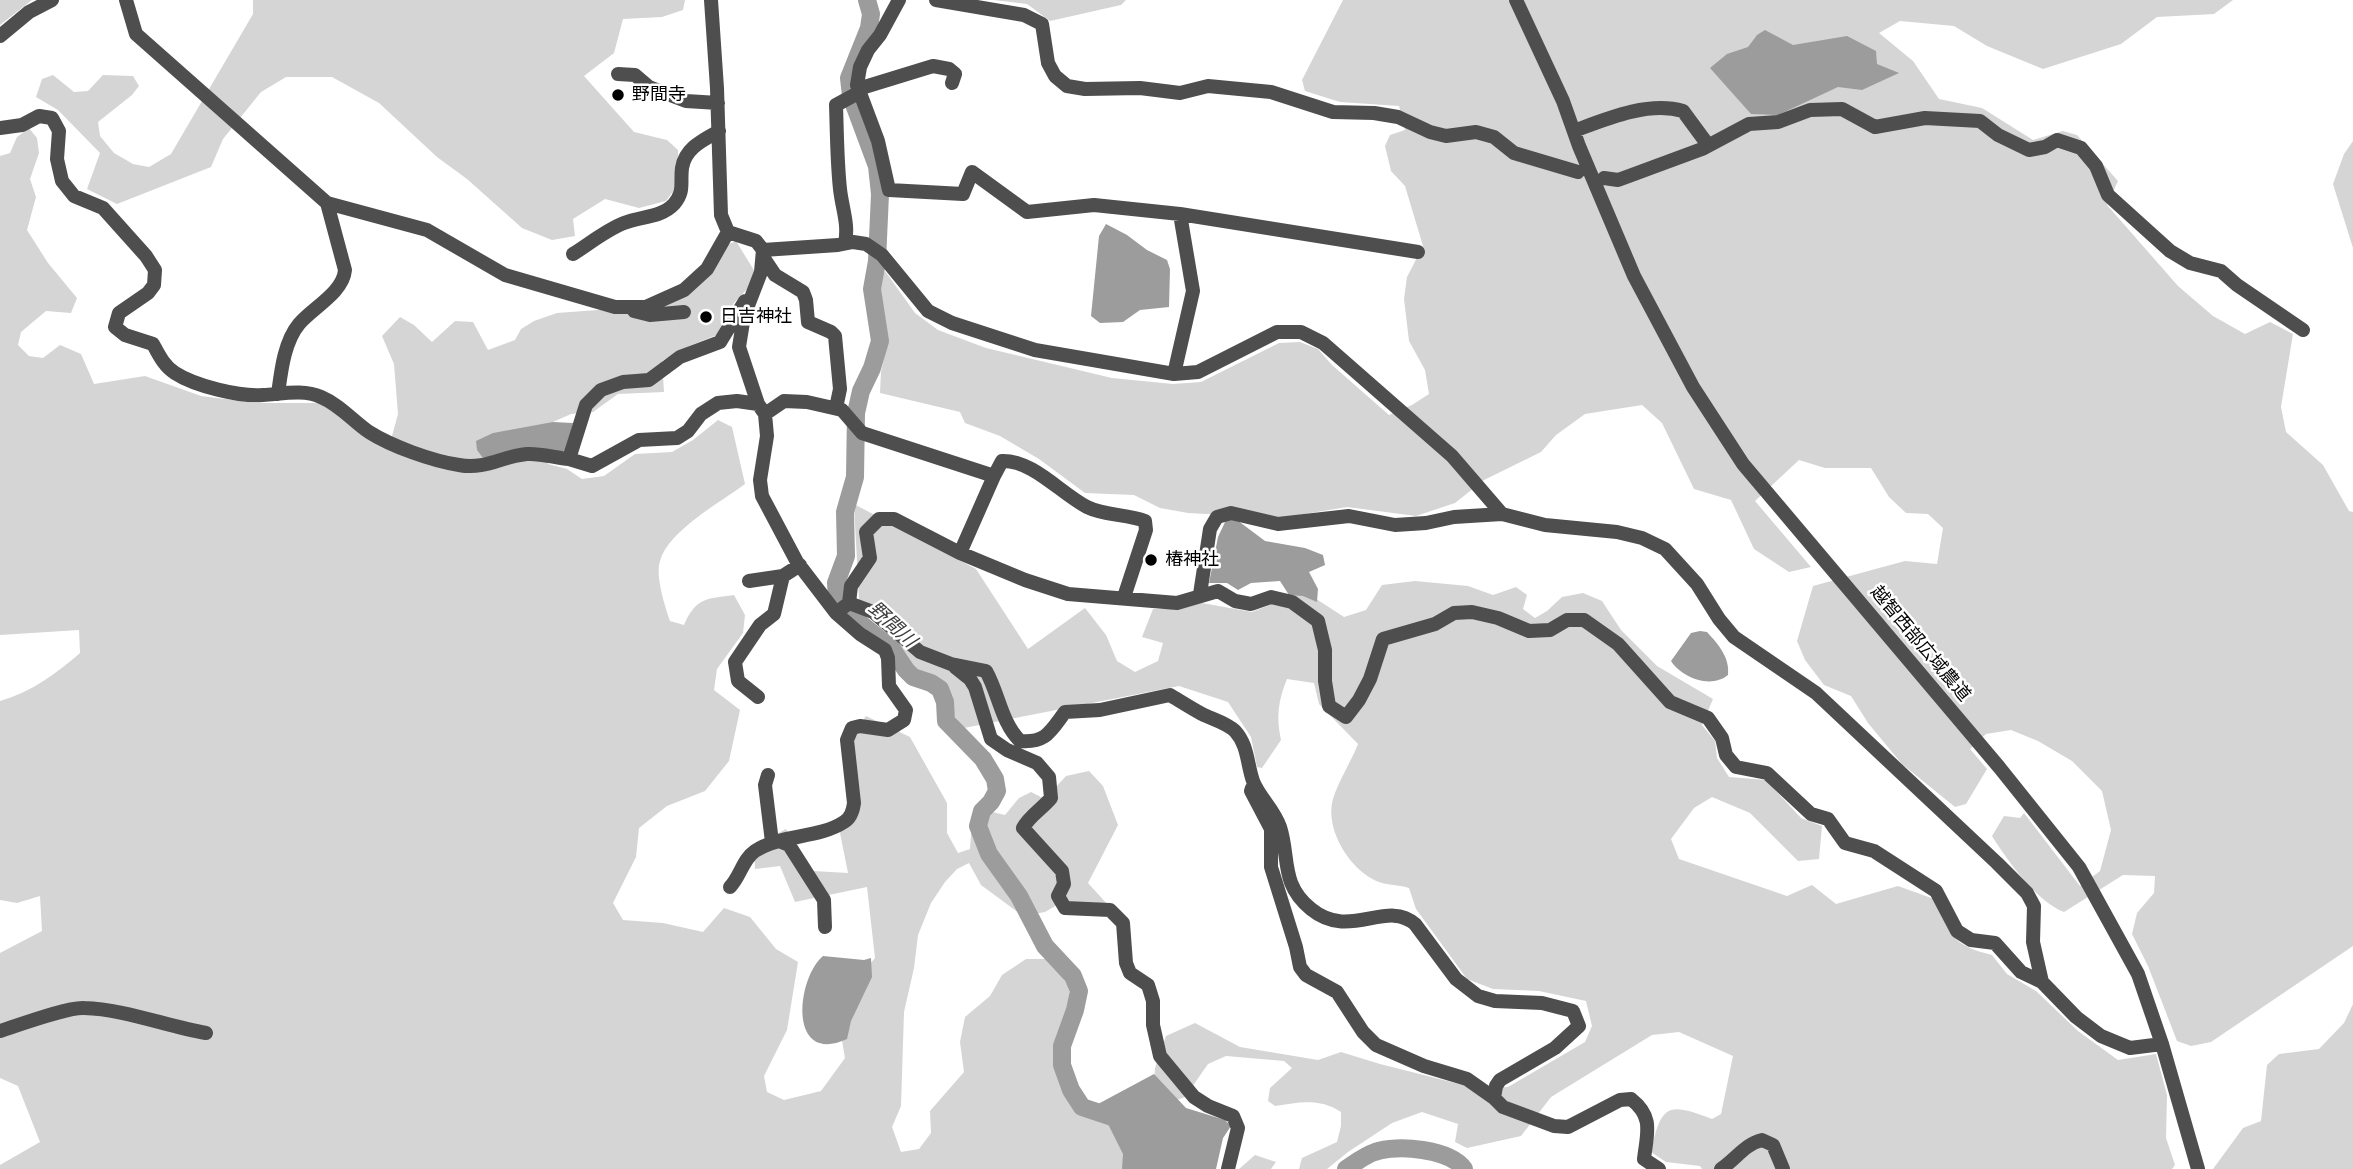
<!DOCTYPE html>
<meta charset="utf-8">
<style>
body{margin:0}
canvas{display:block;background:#fff}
</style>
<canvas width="2353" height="1169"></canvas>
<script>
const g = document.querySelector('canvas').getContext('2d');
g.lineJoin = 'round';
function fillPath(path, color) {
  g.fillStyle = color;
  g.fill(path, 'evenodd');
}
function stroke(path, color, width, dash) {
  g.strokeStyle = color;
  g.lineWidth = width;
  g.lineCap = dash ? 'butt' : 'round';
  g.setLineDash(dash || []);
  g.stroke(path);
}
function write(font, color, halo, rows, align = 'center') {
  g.font = font + ' Arial,"Noto Sans JP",sans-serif';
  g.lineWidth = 5;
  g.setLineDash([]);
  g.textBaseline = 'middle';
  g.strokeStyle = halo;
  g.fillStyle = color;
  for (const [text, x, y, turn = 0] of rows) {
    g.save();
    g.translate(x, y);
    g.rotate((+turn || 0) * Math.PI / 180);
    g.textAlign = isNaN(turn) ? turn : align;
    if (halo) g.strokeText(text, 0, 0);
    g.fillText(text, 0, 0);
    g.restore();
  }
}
fillPath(new Path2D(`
 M0,0H32L0,25Z
 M253,0H685L683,10L662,17L623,19L614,53L584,76L634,132L667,140L678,150L679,183L666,201L639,208L605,199L573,219L575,236L552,240L522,228L467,179L437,157L379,103L332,77H286L261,92L223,139L211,167L117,204L87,189L100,153L58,110L36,97L42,79L53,75L74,92L88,91L103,75L133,76L139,86L132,95L98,122L100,136L114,153L133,164L149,167L171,154L253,14Z
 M994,0H1126L1121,5L1050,21L1027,4Z
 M1343,0H2233L2214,14L2157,17L2121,44L2043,69L1987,46L1954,26L1900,21L1879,33L1913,61L1939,99L1982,108L2033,140L2063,131L2077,135L2118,181L2107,205L2178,286L2213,316L2245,334L2270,322L2293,334L2281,407L2286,432L2323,465L2349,511L2353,512V946L2211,1042L2191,1046L2177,1041L2148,966L2132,934L2137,913L2154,893L2155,876L2123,875L2064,912C2037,902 2007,860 1992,836L2004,816L2020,818L2024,813L2080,886L2100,871L2111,830L2102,791L2072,761L2038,741L2011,730L1986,734L1970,749L1987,769L1966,804L1955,807L1902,764L1868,723L1851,696L1824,685L1805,660L1797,641L1813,586L1905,561L1937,564L1943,528L1928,514L1906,513L1889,497L1871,468H1825L1799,460L1755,501L1811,567L1789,572L1754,549L1731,500L1694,489L1662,423L1642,405L1585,414L1556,435L1541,452L1484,480L1455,503L1416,516L1347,507L1280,518L1188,513L1160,508L1134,495L1085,493L1039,459L1000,436L965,423L960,412L880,393L881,372L888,340L881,291V274L885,271L915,313L938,330L986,348L1112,378L1173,384L1201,382L1279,343L1300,342L1318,349L1332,365L1389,415L1412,405L1429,394L1425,370L1409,341L1404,299L1407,277L1423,246L1405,186L1391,171L1385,146L1390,135L1405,130L1399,106L1340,102L1305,91L1302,80Z
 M29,128L37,138L39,153L30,179L36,197L27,230L48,263L77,298L71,313L46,311L21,332L18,345L29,356L43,358L60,345L81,354L94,384L145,376L201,396L257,403H319L337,413L365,436H392L398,414L394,364L382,336L400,317L414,325L432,342L455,321L473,322L488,350L515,340L521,329L534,321L557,313L665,305L727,245L736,241L755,272L750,286L734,303L717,335L689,346L662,361L664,392L618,394L593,412L571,414L553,422L539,446L548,464L567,469L582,479L604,476L635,454L672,452L693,440L718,420L732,427L745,484C721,502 668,531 660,561C655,576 665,606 670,621L684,625C696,597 707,599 734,595L745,615L743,633L717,669L714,690L740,710L729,761L705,791L667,806L639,828L636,857L613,903L623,920L663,923L703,932L724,908L750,917L776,949L798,962L787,1030L764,1076L767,1092L784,1100L821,1091L845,1058L839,1023L861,975L875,958L867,887L795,902L780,866L755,869L754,846L786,829L813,871L848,873L839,828L858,780L850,741L866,716L910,737L947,803V833L958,853L970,849L972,822L988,811L1005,815L1019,798L1031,792L1045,799L1066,776L1089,771L1103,786L1118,825L1088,883L1108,905H1057L1045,912L1023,916L981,885L969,863L957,869L945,882L931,903L918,935L914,968L904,1012L901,1106L892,1127L901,1152L919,1149L931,1133L930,1111L964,1072L960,1042L965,1017L990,996L1002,975L1026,959H1050C1082,993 1069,1012 1059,1052L1086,1102L1111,1110L1141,1169H0V1165L40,1142L18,1086L0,1078V953L42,931L40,896L17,903L0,900V701C31,692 56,674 80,653L79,630L0,635V156L10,153L17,137Z
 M2353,141V248L2333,184L2344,154Z
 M854,504L976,569L1028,649L1085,608L1106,635L1117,661L1135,672L1158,661L1163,643L1142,637L1153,609H1174L1202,603L1252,612L1304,591L1344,617L1366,610L1382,585L1415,581L1468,586L1493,595L1516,587L1527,595L1523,609L1535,618L1547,611L1562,597L1583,593L1602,601L1621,630L1657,666L1713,699L1702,725L1715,741L1717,758L1729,777L1766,780L1801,818L1822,826L1819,859L1798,861L1750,813L1712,797L1694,808L1671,839L1679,859L1787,896L1812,885L1836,904L1898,886L1934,899C1951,935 1951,945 1992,955L2007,974L2036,991L2078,1031L2118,1060L2156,1054L2167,1095L2166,1138L2175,1165L2172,1169H1702L1700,1166L1666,1162L1651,1152C1661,1104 1668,1102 1712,1119L1721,1114L1733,1056L1679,1032L1652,1035L1551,1097L1521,1136L1467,1148L1455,1142L1458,1124L1422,1112L1392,1123L1348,1152L1327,1169H1299L1302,1158L1337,1142L1341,1126V1112C1320,1098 1300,1102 1275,1106L1268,1101L1270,1088L1292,1068L1284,1061L1226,1056L1208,1064L1185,1097L1169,1103L1154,1084L1155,1068L1166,1036L1195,1023L1240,1047L1318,1060L1341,1052L1380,1064L1479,1089L1508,1087L1585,1042L1592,1026L1586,1001L1539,991L1493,989L1467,979L1416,909L1409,888C1400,885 1390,885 1382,883C1352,874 1324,830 1333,799C1338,782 1351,762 1358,744L1319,704L1314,683L1287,679C1278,701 1276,717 1281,740L1262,768L1257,767L1251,737L1228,702L1179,686L964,728L859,599Z
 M2353,1004V1169H2213L2243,1128L2261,1121L2267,1065L2279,1054L2319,1049L2344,1023Z
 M1255,1155L1276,1162L1271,1169H1239Z`), '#d5d5d5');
fillPath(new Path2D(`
 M1765,30L1793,45L1847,36L1876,51L1877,64L1899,73L1862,90L1838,87L1778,115L1751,114L1710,68L1727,54L1748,47L1757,35Z
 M1106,224L1127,235L1147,250L1167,260L1170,269L1169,307L1140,310L1123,322L1100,323L1091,316L1099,236Z
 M553,422L573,423L566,451L483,458L477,450L476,441L493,433Z
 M1226,520H1237L1265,541L1305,548L1323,555L1325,565L1309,572L1318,589L1317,602L1303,596L1289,595L1280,581L1251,583L1238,590L1227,583H1209L1218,537Z
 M1700,631L1707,632C1719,645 1730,658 1728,675C1711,689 1682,678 1671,661L1691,633Z
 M823,956L864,960L871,958L872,977L851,1021L847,1039C788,1066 796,979 823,956Z
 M1154,1074L1186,1108L1225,1120L1231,1126L1223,1138L1216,1169H1122L1123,1154L1098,1104Z`), '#9c9c9c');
stroke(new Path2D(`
 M867,0L871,14L869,28L849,78L851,96L877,166L880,194L877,261L872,289L880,341L872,368L861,391L856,413L855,477L845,512L846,556L836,583L837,598L850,615L892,649L906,670L913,677L931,683L940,689L945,702L946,721L983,759L995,779L997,791L991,802L982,811L978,826L989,854L1019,896L1045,946L1073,976L1079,991L1075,1010L1062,1046V1065L1071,1090L1082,1107L1127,1122
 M1346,1169C1355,1163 1365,1155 1375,1152C1397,1144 1450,1149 1464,1169`), '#9c9c9c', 18);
stroke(new Path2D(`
 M126,0L136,34L327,203L427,230L505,275L615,307H646L684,290L707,269L728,232
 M711,0L717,88L721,215L728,232L756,241L763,250L761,272L744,316L739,347L758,404L765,414L767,436L760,480L762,496L797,562L836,613L849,603L851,586L870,558L866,532L879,519H894L960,553L1025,580L1068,594L1177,603L1218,591L1235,601L1251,604L1271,597L1292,602L1318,621L1325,650V681L1329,706L1346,717L1359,700L1370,679L1383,639L1435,624L1454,613L1472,612L1498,618L1529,631L1550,630L1567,620H1584L1618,644L1670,702L1708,718L1722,738L1726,755L1736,767L1767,773L1811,814L1828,819L1845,843L1874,851L1936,891L1957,931L1971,940L1995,943L2021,972L2042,982L2076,1017L2101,1036L2130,1048L2162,1044
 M899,0L880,35L868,50L860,67L857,85L878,141L889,190L963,194L972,172L1027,212L1094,205L1180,214L1418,252
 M936,0L1024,15L1042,24L1048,63L1055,76L1067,86L1085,89L1140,88L1180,93L1208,86L1271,92L1333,112L1374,113L1398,117L1430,132L1446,136L1476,132L1494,137L1514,153L1578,172
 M1516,0L1563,101L1579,146L1634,276L1693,387L1743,464L1999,767L2079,867L2138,974L2162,1044L2198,1169
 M0,36L29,12L52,0
 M618,74L635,75L649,87L686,101L718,103
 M858,89L933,66L949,69L955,74L952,83
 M0,128L22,125L39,116L52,118L59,131L57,159L62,181L74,196L103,208L146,256L155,270L154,285L148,293L119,313L115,327L125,335L153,344C159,355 164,366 175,373C195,386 240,397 263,395C282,394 303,389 321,397C340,405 353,421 369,432C391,446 432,461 459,465C486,470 502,456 527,454C540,453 556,458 569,459L586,405L601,390L623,382L649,380L680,357L720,342L745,301
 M1574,131C1606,119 1648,101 1683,111L1708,145
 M1604,178L1618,180L1629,176L1702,149L1749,124L1778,122L1810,110L1842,109L1875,127L1925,118L1980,121L1998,135L2029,150L2045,147L2057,140L2081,148L2096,166L2108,195L2170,251L2190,263L2221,271L2237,285L2303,330
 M845,243C849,224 842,208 840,189C837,161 837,133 836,105L860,92
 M763,250L838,245L853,242L866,244L882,255L928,311L952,323L1035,350L1174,374L1198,372L1277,332H1301L1323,343L1452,456L1502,514
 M573,254C589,244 606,230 624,223C641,216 661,218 674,204C685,191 680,183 682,168C685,148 703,140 719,131
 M763,257L775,275L803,292L806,300L808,322L831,332L835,336L840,389L836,408
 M634,311L650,315L684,312
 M1174,374L1193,291L1180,214
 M278,394C281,372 284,342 299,324C312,308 343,293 345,270L327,203
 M765,414L784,401L807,402L842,410L862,433L994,476L960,553
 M569,459L592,466L639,440L677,438L688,431L701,414L718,403L737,401L758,404
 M994,476L1002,461C1033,460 1060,493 1087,507C1105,516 1127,514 1145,521L1146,530L1124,597
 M749,581L783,576
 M1200,594L1210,529L1217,517L1231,513L1278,524L1349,516L1395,525L1426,523L1454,517L1502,514L1545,525L1617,532L1642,538L1665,549L1697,584L1719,619L1734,637L1816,693L1997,863L2027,893L2034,906L2033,942L2042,982
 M849,603L873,612L920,652L951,664L986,671C999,694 1001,722 1020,741C1046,743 1050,732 1065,712L1100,710L1170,695C1180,701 1191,708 1202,714C1212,719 1227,723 1235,731C1248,745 1247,764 1253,781C1259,797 1274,809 1280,827C1290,858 1280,884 1311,909C1350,941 1386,899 1415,924L1456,979L1478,996L1495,1001L1542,1003L1573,1011L1579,1026L1555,1048L1500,1080L1496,1086L1494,1098L1503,1107L1554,1126L1568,1127L1620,1100L1631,1099C1654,1117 1647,1133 1644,1159L1659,1169
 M955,667L970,679L975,687L991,739L1007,750L1037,763L1049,777L1051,798C1042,809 1029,816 1023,828L1062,871L1064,884L1058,896L1065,908L1110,910L1123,923L1126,963L1130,973L1148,985L1153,1001V1025L1160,1056L1194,1097L1208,1106L1233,1116L1238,1128L1228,1169
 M758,697L738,681L735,662L760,625L774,614L783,576L800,565
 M768,775L765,785L772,842
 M1252,788L1251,791L1271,829V867L1296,947L1300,967L1306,975L1337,992L1363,1032L1376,1045L1424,1066L1467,1079L1494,1098
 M779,841L789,845L824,900L825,927
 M730,887C740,877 743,859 755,851C781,834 818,839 844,822C851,818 853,811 854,803L847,740L852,728L860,726L888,730L904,720L906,710L889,686L888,658L885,650L860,634L836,613
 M0,1031C19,1025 67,1007 84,1008C124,1009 166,1026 206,1033
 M1721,1169C1736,1159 1745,1144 1762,1140L1773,1145L1783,1169`), '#4e4e4e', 14);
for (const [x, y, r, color] of [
 [618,95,7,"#000"],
 [706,317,7,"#000"],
 [1151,560,7,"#000"]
]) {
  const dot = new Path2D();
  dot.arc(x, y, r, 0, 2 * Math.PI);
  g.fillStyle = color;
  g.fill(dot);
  stroke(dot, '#fff', 2.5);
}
write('18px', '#000', '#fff', [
 ["野間寺",632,95],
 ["日吉神社",720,317],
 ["椿神社",1165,560]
], 'left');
write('18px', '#000', '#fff', [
 ["越智西部広域農道",1920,644,50]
]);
write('italic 19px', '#3d3d3d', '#fff', [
 ["野間川",892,625,43]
]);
</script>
